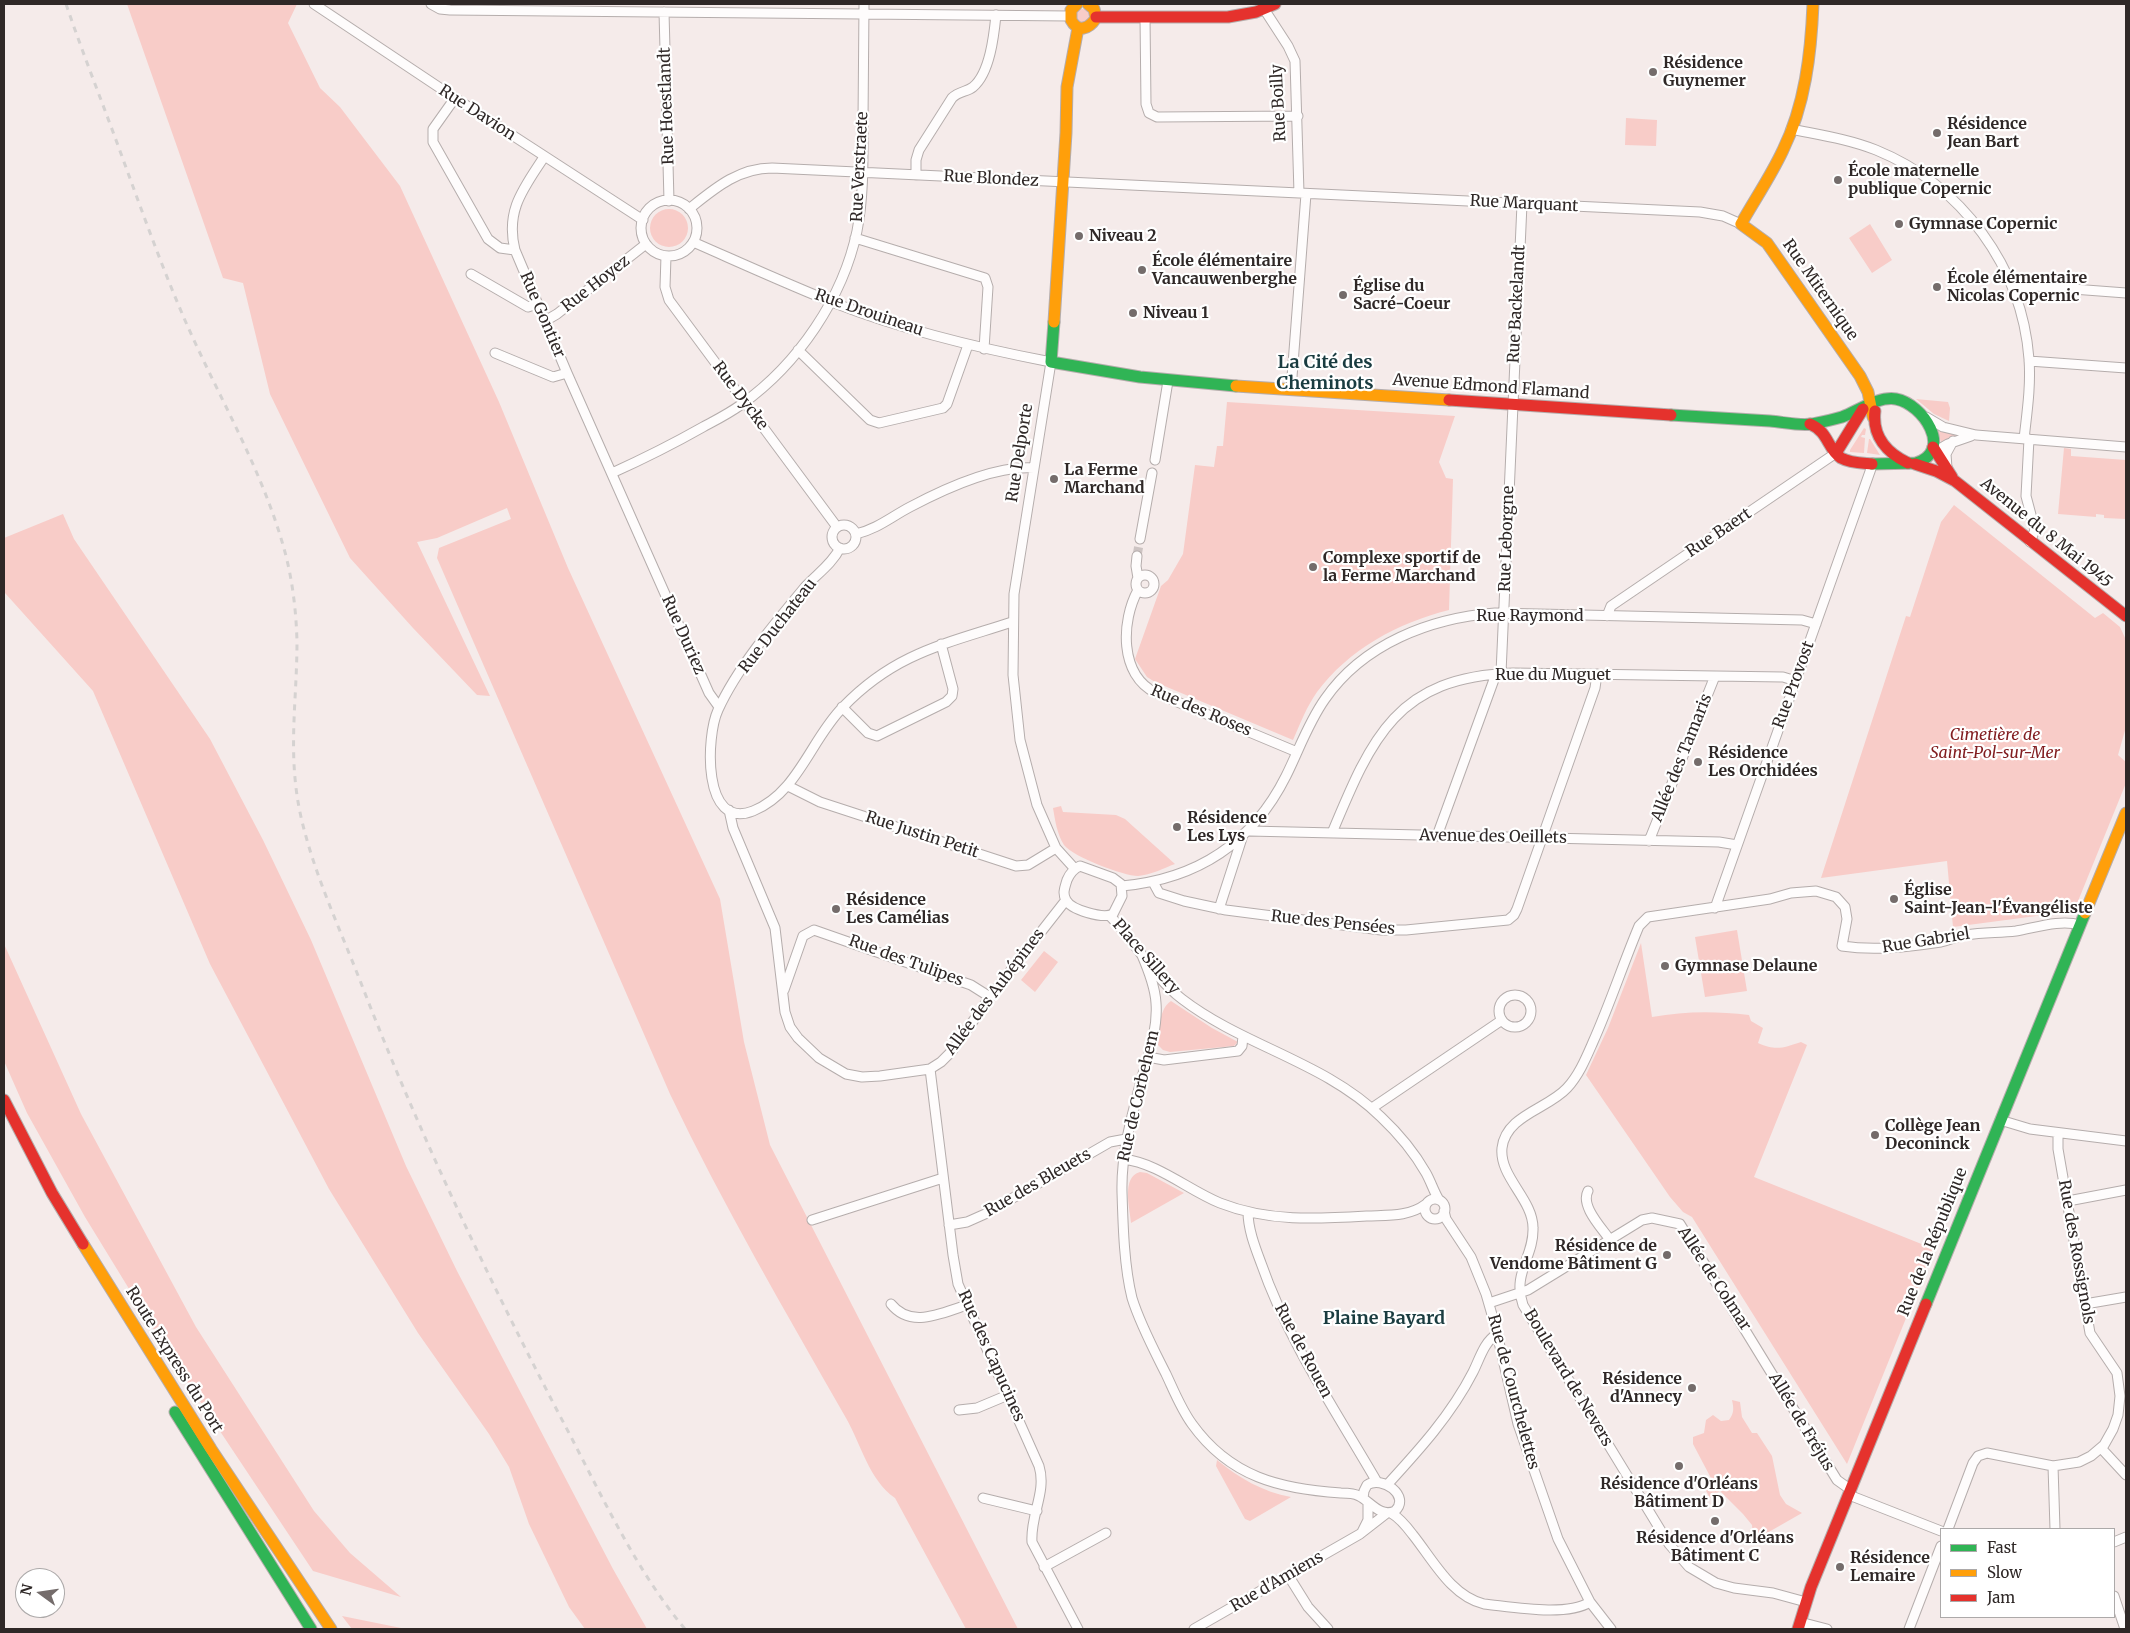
<!DOCTYPE html>
<meta charset="utf-8">
<style>
body{margin:0}
#map{position:relative;width:2130px;height:1633px;overflow:hidden;background:#f5ebea;font-family:Merriweather,serif}
canvas{display:block}
.frame{position:absolute;inset:0;border:5px solid #2f2827;pointer-events:none}
.legend{position:absolute;left:1940px;top:1528px;width:175px;height:90px;box-sizing:border-box;background:#fff;border:1px solid #aca9a9;margin:0;padding:6px 9px;list-style:none;font-size:15px;color:#2f2827}
.legend li{display:flex;align-items:center;gap:10px;height:25px}
.legend b{width:25px;border:1px solid #aca9a9}
.north{position:absolute;left:15px;top:1568px;width:50px;height:50px;box-sizing:border-box;background:#fff;border:1px solid #aca9a9;border-radius:50%;rotate:284deg;font-size:14px;font-weight:700;line-height:20px;text-align:center;color:#2f2827}
.north::after{content:'';display:block;margin:auto;width:18px;height:22px;background:#746c6b;clip-path:polygon(50% 0,100% 100%,50% 72%,0 100%)}
</style>
<div id="map">
<canvas width="2130" height="1633"></canvas>
<div class="frame"></div>
<ul class="legend">
<li><b style="height:6px;background:#30b455"></b>Fast</li>
<li><b style="height:6px;background:#ff9f0a"></b>Slow</li>
<li><b style="height:6px;background:#e5322d"></b>Jam</li>
</ul>
<div class="north">N</div>
</div>
<script>
const g = document.querySelector('canvas').getContext('2d');
g.lineJoin = 'round';
function fillPath(path, color) {
  g.fillStyle = color;
  g.fill(path, 'evenodd');
}
function stroke(path, color, width, dash) {
  g.strokeStyle = color;
  g.lineWidth = width;
  g.lineCap = dash ? 'butt' : 'round';
  g.setLineDash(dash || []);
  g.stroke(path);
}
function write(font, color, halo, rows, align = 'center') {
  g.font = font + ' Merriweather,serif';
  g.lineWidth = 4.5;
  g.setLineDash([]);
  g.textBaseline = 'middle';
  g.strokeStyle = halo;
  g.fillStyle = color;
  for (const [text, x, y, turn = 0] of rows) {
    g.save();
    g.translate(x, y);
    g.rotate((+turn || 0) * Math.PI / 180);
    g.textAlign = isNaN(turn) ? turn : align;
    if (halo) g.strokeText(text, 0, 0);
    g.fillText(text, 0, 0);
    g.restore();
  }
}
fillPath(new Path2D(`
 M127,4H297L288,23L320,88L340,107L400,186L499,402L568,568L720,899L744,1042L770,1145L1018,1629H966L895,1498C869,1480 861,1444 846,1418C785,1311 723,1205 670,1094L437,558L439,548L511,519L507,508L437,538L417,542L490,696L477,695L413,628L350,558L270,394L243,283L223,278Z
 M1075 16a7 7 0 1 1 14 0a7 7 0 1 1-14 0Z
 M1626,118L1657,120L1656,146L1625,145Z
 M650 228a19 19 0 1 1 38 0a19 19 0 1 1-38 0Z
 M1870,224L1892,260L1872,273L1849,238Z
 M1916,399L1948,402L1950,408L1949,421L1934,414Z
 M1227,402L1455,416L1439,462L1446,478L1453,479L1449,610C1398,623 1349,649 1317,692C1307,706 1300,724 1293,740L1155,682L1147,677L1135,659L1161,586L1168,580L1183,554L1195,465L1214,467L1217,446H1223Z
 M1864,428L1866,429L1865,435H1862L1861,437L1865,438L1864,453L1850,452V450Z
 M1939,430L1955,435V437L1942,444L1937,431Z
 M1869,439H1870L1880,455L1867,453Z
 M2064,448L2071,449V456L2126,460V519L2104,518V515L2096,514V517L2058,514Z
 M1954,505L2095,618L2103,613L2120,627L2126,640V727L2118,755L2126,762V783L2074,911L1953,927L1947,861L1821,878L1906,616L1910,617L1941,522Z
 M63,514L74,539L210,739L263,840L311,940L406,1166L457,1271L613,1569L647,1629H585L569,1607L529,1524L509,1467L489,1434L418,1333L329,1189L210,964L93,691L5,593L4,538Z
 M1061,806L1063,812L1116,815L1125,819L1175,864C1164,868 1151,875 1138,876C1124,876 1073,857 1064,845C1057,834 1055,820 1053,808Z
 M1737,930L1747,991L1705,997L1695,937Z
 M1641,943L1652,1017C1685,1011 1715,1011 1749,1015L1751,1021L1763,1028L1758,1043C1776,1051 1783,1048 1801,1042L1807,1045L1754,1177L1934,1249L1847,1464L1692,1217L1683,1212L1670,1197L1586,1075L1608,1028Z
 M4,944L81,1114L196,1327L314,1511L350,1553L401,1597L313,1571L172,1359L85,1217L27,1113L4,1061Z
 M1044,951L1058,962L1035,992L1021,980Z
 M1171,1001L1212,1028L1238,1042L1234,1046L1170,1052L1163,1050L1158,1045C1160,1030 1158,1010 1171,1001Z
 M1140,1172L1147,1173L1184,1193L1131,1223C1130,1208 1121,1177 1140,1172Z
 M1732,1400L1740,1402L1742,1417L1752,1433H1757L1772,1456L1780,1495L1786,1504L1802,1513L1753,1541L1752,1525L1743,1514L1720,1491L1710,1498L1704,1487L1712,1480L1693,1444V1437L1704,1433L1706,1420L1713,1415L1721,1421L1729,1420C1734,1413 1734,1409 1732,1400Z
 M1217,1460C1239,1478 1263,1492 1291,1497L1250,1521L1245,1519L1216,1466Z
 M342,1616L406,1629H352Z`), '#f8ccc8');
stroke(new Path2D(`
 M1137,556L1140,539`), '#cdc4c3', 9, [9, 4.5]);
const street = new Path2D(`
 M314,4L455,98L643,220
 M431,4L440,9L450,10L1069,16
 M1264,9L1288,46L1295,61L1299,193
 M664,12L669,201
 M1145,17L1146,104L1149,113L1157,117L1298,116
 M455,98L433,129V142L488,239L500,248L515,250
 M1791,129C1820,135 1848,139 1876,150C1962,185 2022,267 2029,359C2031,386 2027,412 2024,439
 M544,157C524,188 505,210 515,250L567,373L709,693L719,707
 M916,175V160L919,150L952,98C959,91 967,92 973,87C990,73 994,35 996,15
 M641 228a28 28 0 1 1 56 0a28 28 0 1 1-56 0Z
 M689,209C714,189 738,168 772,168L1700,212L1723,216L1741,224
 M855,238L985,278L988,287L984,349
 M693,242C741,263 789,285 837,304C906,331 978,348 1051,362L1014,594L1013,675L1020,740L1037,805L1056,848L1075,869
 M666,256L665,287L669,300L837,527
 M471,274L528,307L537,304
 M2014,290L2033,286L2126,293
 M545,321L557,314L646,244
 M798,350L870,420L879,423L943,408L947,404L968,345
 M495,353L553,377L567,373
 M2029,361L2126,368
 M1291,390L1306,194
 M1926,417L1943,427L1976,435L2126,447
 M2029,439L2026,496L2035,530L2030,542
 M1931,454L1948,444L1971,436
 M1155,460L1168,381
 M1947,468L1946,454L1953,441
 M612,473C643,459 673,444 703,427C716,420 730,413 742,404C798,364 843,298 857,231C864,195 863,158 863,121C863,82 864,43 864,4
 M832 537a12 12 0 1 1 24 0a12 12 0 1 1-24 0Z
 M856,534C877,529 891,517 910,507C944,489 996,465 1034,468
 M1140,539L1152,473
 M840,548C832,564 817,574 805,587C775,623 737,668 718,710C706,736 702,831 753,811C798,793 811,739 843,707C895,653 945,644 1012,622
 M1137,556L1136,566L1138,578
 M1136 584a9 9 0 1 1 18 0a9 9 0 1 1-18 0Z
 M1138,590C1121,621 1119,675 1156,693L1297,752
 M1607,616L1611,606L1836,453
 M1501,673L1522,204
 M842,707L868,733L877,736L946,702L952,696L953,689L941,644
 M788,786L820,802L1016,866L1028,865L1056,848
 M729,810L733,828L775,928L785,1012L790,1027L798,1038L819,1058L846,1074L862,1077L880,1076L930,1069L941,1062L952,1051L990,997L1066,900
 M1249,831L1719,842L1737,845
 M1332,833C1372,737 1397,677 1513,673L1783,677L1796,681
 M1437,836L1496,674
 M1649,841L1715,676
 M1080,866L1113,878L1121,884L1122,896L1113,914C1103,919 1071,910 1066,900C1062,893 1065,887 1067,880C1070,873 1073,869 1080,866Z
 M1153,882L1159,893L1184,901L1226,910L1381,930H1406L1508,920L1514,915L1517,909L1595,688L1597,674
 M1122,886C1197,879 1252,844 1286,776C1299,750 1308,723 1325,699C1363,644 1430,618 1495,613L1802,620L1816,624
 M1715,908L1873,463
 M1219,909L1242,838
 M1110,916C1136,942 1152,976 1182,999C1243,1046 1325,1062 1381,1117C1398,1133 1414,1152 1426,1173C1431,1182 1434,1192 1439,1200
 M1141,953C1148,969 1155,986 1156,1003C1158,1028 1149,1053 1142,1077C1132,1115 1121,1153 1122,1192C1123,1225 1124,1266 1132,1298C1140,1324 1154,1350 1166,1374C1174,1391 1181,1409 1192,1424C1230,1477 1280,1489 1341,1493C1347,1493 1354,1493 1359,1496C1370,1501 1380,1518 1395,1511C1411,1496 1382,1475 1367,1485L1364,1491L1363,1498
 M784,990L803,936L814,930L971,985L990,997
 M1499 1011a16 16 0 1 1 32 0a16 16 0 1 1-32 0Z
 M1148,1057L1164,1060L1238,1051L1242,1046L1243,1036
 M930,1069L953,1255L958,1284L1039,1466C1047,1492 1030,1515 1032,1542L1078,1629
 M1372,1108L1502,1020
 M2000,1120L2030,1129L2126,1141
 M1123,1159C1158,1163 1188,1190 1220,1203C1268,1222 1317,1219 1367,1216C1387,1215 1409,1217 1426,1204
 M1588,1191C1580,1206 1602,1228 1610,1240
 M1425 1209a10 10 0 1 1 20 0a10 10 0 1 1-20 0Z
 M2068,1201L2126,1190
 M1444,1211L1446,1219L1471,1257L1486,1294L1495,1325L1518,1424L1558,1539L1590,1602L1611,1629
 M1248,1212C1248,1229 1255,1247 1261,1263C1288,1341 1336,1411 1377,1482
 M812,1220L943,1178
 M949,1225L967,1222L985,1214L1110,1142L1126,1139
 M1489,1303L1528,1290L1642,1220L1652,1218L1680,1224L1837,1480L1851,1490
 M891,1304C911,1329 941,1313 967,1305
 M2085,1304L2126,1297
 M959,1410L977,1408L1008,1395
 M2101,1448L2126,1475
 M2053,1466L2055,1529
 M1387,1485C1419,1450 1451,1415 1473,1372C1480,1358 1484,1342 1497,1334
 M1849,1495L1941,1531
 M983,1498L1037,1511
 M1391,1513C1400,1518 1407,1527 1413,1535C1433,1560 1451,1596 1484,1604C1513,1607 1566,1617 1590,1602
 M1948,1529L1973,1463L1978,1456L1987,1453L2053,1466L2079,1462L2091,1456L2104,1445L2113,1429L2118,1415L2120,1396L2117,1373L2090,1333L2058,1149V1133
 M1362,1532L1368,1520V1504
 M2114,1542L2126,1537
 M1044,1567L1106,1533
 M1288,1575L1308,1607L1328,1629
 M2114,1596L2125,1629
 M1806,1602L1773,1593L1734,1588L1716,1583L1689,1567L1669,1544L1523,1305C1512,1273 1534,1257 1533,1228C1533,1199 1499,1177 1502,1148C1506,1115 1548,1109 1567,1088C1579,1075 1586,1058 1593,1042C1610,1004 1623,964 1639,926L1648,917L1770,899L1791,893L1816,891L1836,897L1845,907L1847,919L1842,946C1875,951 1907,947 1941,942C1949,940 1957,936 1966,935C1983,932 1999,933 2016,931C2035,928 2060,919 2080,925
 M1800,1622L1827,1629
 M1194,1629L1360,1534L1387,1513
 M1909,1629L1941,1546`);
const fast = new Path2D(`
 M1054,322L1051,362L1140,377L1236,386
 M1671,415C1704,417 1737,419 1770,421C1783,422 1799,426 1812,424C1822,422 1832,420 1842,417C1858,411 1878,396 1896,399C1923,404 1954,451 1916,463L1872,464
 M1926,1304L2085,913
 M175,1412L311,1629`);
const slow = new Path2D(`
 M1077,4L1071,10V20C1078,33 1089,29 1096,18L1094,9L1088,4
 M1813,4C1811,54 1805,105 1783,150C1771,176 1755,199 1741,224L1767,243L1860,376L1868,392L1873,417
 M1054,322L1066,133L1067,87L1078,28
 M1236,386L1449,400
 M2085,913L2126,813
 M83,1244L211,1449L331,1629`);
const jam = new Path2D(`
 M1096,17H1228L1256,12L1275,4
 M1449,400L1671,415
 M1875,411C1872,436 1887,453 1908,463
 M1810,424C1829,432 1827,449 1841,458C1850,463 1862,463 1872,464
 M1933,447L1952,477
 M1836,453L1863,409
 M1915,464L1936,471L1955,481L2126,616
 M4,1100L52,1193L83,1244
 M1798,1629L1811,1587L1926,1304`);
stroke(street, '#b5adac', 11);
stroke(fast, '#b5adac', 13);
stroke(slow, '#b5adac', 13);
stroke(jam, '#b5adac', 13);
stroke(street, '#fefcfc', 9);
stroke(fast, '#30b455', 11);
stroke(slow, '#ff9f0a', 11);
stroke(jam, '#e5322d', 11);
stroke(new Path2D(`
 M66,4C84,57 105,109 124,162C143,214 162,267 184,318C217,394 260,465 283,545C292,576 296,608 297,641C297,703 287,754 301,817C314,874 340,929 361,983C419,1133 486,1274 560,1416C598,1487 633,1567 685,1629`), '#d5d2d1', 3, [6, 6]);
for (const [x, y, r, color] of [
 [1653,72,5,"#746c6b"],
 [1937,133,5,"#746c6b"],
 [1838,180,5,"#746c6b"],
 [1899,224,5,"#746c6b"],
 [1079,236,5,"#746c6b"],
 [1142,270,5,"#746c6b"],
 [1937,287,5,"#746c6b"],
 [1343,295,5,"#746c6b"],
 [1133,313,5,"#746c6b"],
 [1054,479,5,"#746c6b"],
 [1313,567,5,"#746c6b"],
 [1698,762,5,"#746c6b"],
 [1177,827,5,"#746c6b"],
 [1894,899,5,"#746c6b"],
 [836,909,5,"#746c6b"],
 [1665,966,5,"#746c6b"],
 [1875,1135,5,"#746c6b"],
 [1667,1255,5,"#746c6b"],
 [1692,1388,5,"#746c6b"],
 [1679,1466,5,"#746c6b"],
 [1715,1521,5,"#746c6b"],
 [1840,1567,5,"#746c6b"]
]) {
  const dot = new Path2D();
  dot.arc(x, y, r, 0, 2 * Math.PI);
  g.fillStyle = color;
  g.fill(dot);
  stroke(dot, '#fff', 2);
}
write('bold 16px', '#2f2827', '#fff', [
 ["Résidence",1663,63],
 ["Guynemer",1663,81],
 ["Résidence",1947,124],
 ["Jean Bart",1947,142],
 ["École maternelle",1848,171],
 ["publique Copernic",1848,189],
 ["Gymnase Copernic",1909,224],
 ["Niveau 2",1089,236],
 ["École élémentaire",1152,261],
 ["Vancauwenberghe",1152,279],
 ["École élémentaire",1947,278],
 ["Nicolas Copernic",1947,296],
 ["Église du",1353,286],
 ["Sacré-Coeur",1353,304],
 ["Niveau 1",1143,313],
 ["La Ferme",1064,470],
 ["Marchand",1064,488],
 ["Complexe sportif de",1323,558],
 ["la Ferme Marchand",1323,576],
 ["Résidence",1708,753],
 ["Les Orchidées",1708,771],
 ["Résidence",1187,818],
 ["Les Lys",1187,836],
 ["Église",1904,890],
 ["Saint-Jean-l'Évangéliste",1904,908],
 ["Résidence",846,900],
 ["Les Camélias",846,918],
 ["Gymnase Delaune",1675,966],
 ["Collège Jean",1885,1126],
 ["Deconinck",1885,1144],
 ["Résidence de",1657,1246,"right"],
 ["Vendome Bâtiment G",1657,1264,"right"],
 ["Résidence",1682,1379,"right"],
 ["d'Annecy",1682,1397,"right"],
 ["Résidence d'Orléans",1679,1484,"center"],
 ["Bâtiment D",1679,1502,"center"],
 ["Résidence d'Orléans",1715,1538,"center"],
 ["Bâtiment C",1715,1556,"center"],
 ["Résidence",1850,1558],
 ["Lemaire",1850,1576]
], 'left');
write('16px', '#2f2827', '#fff', [
 ["Rue Boilly",1279,103,-93],
 ["Rue Hoestlandt",667,106,-92],
 ["Rue Davion",477,113,33],
 ["Rue Verstraete",860,167,-87],
 ["Rue Blondez",991,179,3],
 ["Rue Marquant",1524,204,3],
 ["Rue Hoyez",596,284,-38],
 ["Rue Miternique",1820,290,55],
 ["Rue Backelandt",1517,304,-87],
 ["Rue Drouineau",869,313,19],
 ["Rue Gontier",542,315,67],
 ["Avenue Edmond Flamand",1491,387,4],
 ["Rue Dycke",740,396,53],
 ["Rue Delporte",1020,453,-81],
 ["Rue Baert",1719,533,-34],
 ["Avenue du 8 Mai 1945",2046,533,39],
 ["Rue Leborgne",1507,539,-88],
 ["Rue Raymond",1530,616],
 ["Rue Duchateau",778,626,-52],
 ["Rue Duriez",683,635,66],
 ["Rue du Muguet",1553,675],
 ["Rue Provost",1794,685,-70],
 ["Rue des Roses",1201,711,23],
 ["Allée des Tamaris",1682,758,-68],
 ["Rue Justin Petit",922,835,18],
 ["Avenue des Oeillets",1493,837,1],
 ["Rue des Pensées",1333,923,6],
 ["Rue Gabriel",1926,941,-9],
 ["Place Sillery",1146,957,49],
 ["Rue des Tulipes",906,961,20],
 ["Allée des Aubépines",995,992,-53],
 ["Rue de Corbehem",1139,1096,-77],
 ["Rue des Bleuets",1038,1183,-30],
 ["Rue de la République",1933,1242,-68],
 ["Rue des Rossignols",2076,1252,80],
 ["Allée de Colmar",1714,1279,57],
 ["Rue de Rouen",1303,1351,62],
 ["Rue des Capucines",991,1356,66],
 ["Route Express du Port",174,1360,58],
 ["Boulevard de Nevers",1568,1378,59],
 ["Rue de Courchelettes",1513,1392,75],
 ["Allée de Fréjus",1801,1422,59],
 ["Rue d'Amiens",1277,1582,-30]
]);
write('italic 16px', '#821e21', '#fff', [
 ["Cimetière de",1995,735],
 ["Saint-Pol-sur-Mer",1995,753]
]);
write('bold 18px', '#1a3c40', '#fff', [
 ["La Cité des",1325,363],
 ["Cheminots",1325,384],
 ["Plaine Bayard",1384,1319]
]);
</script>
